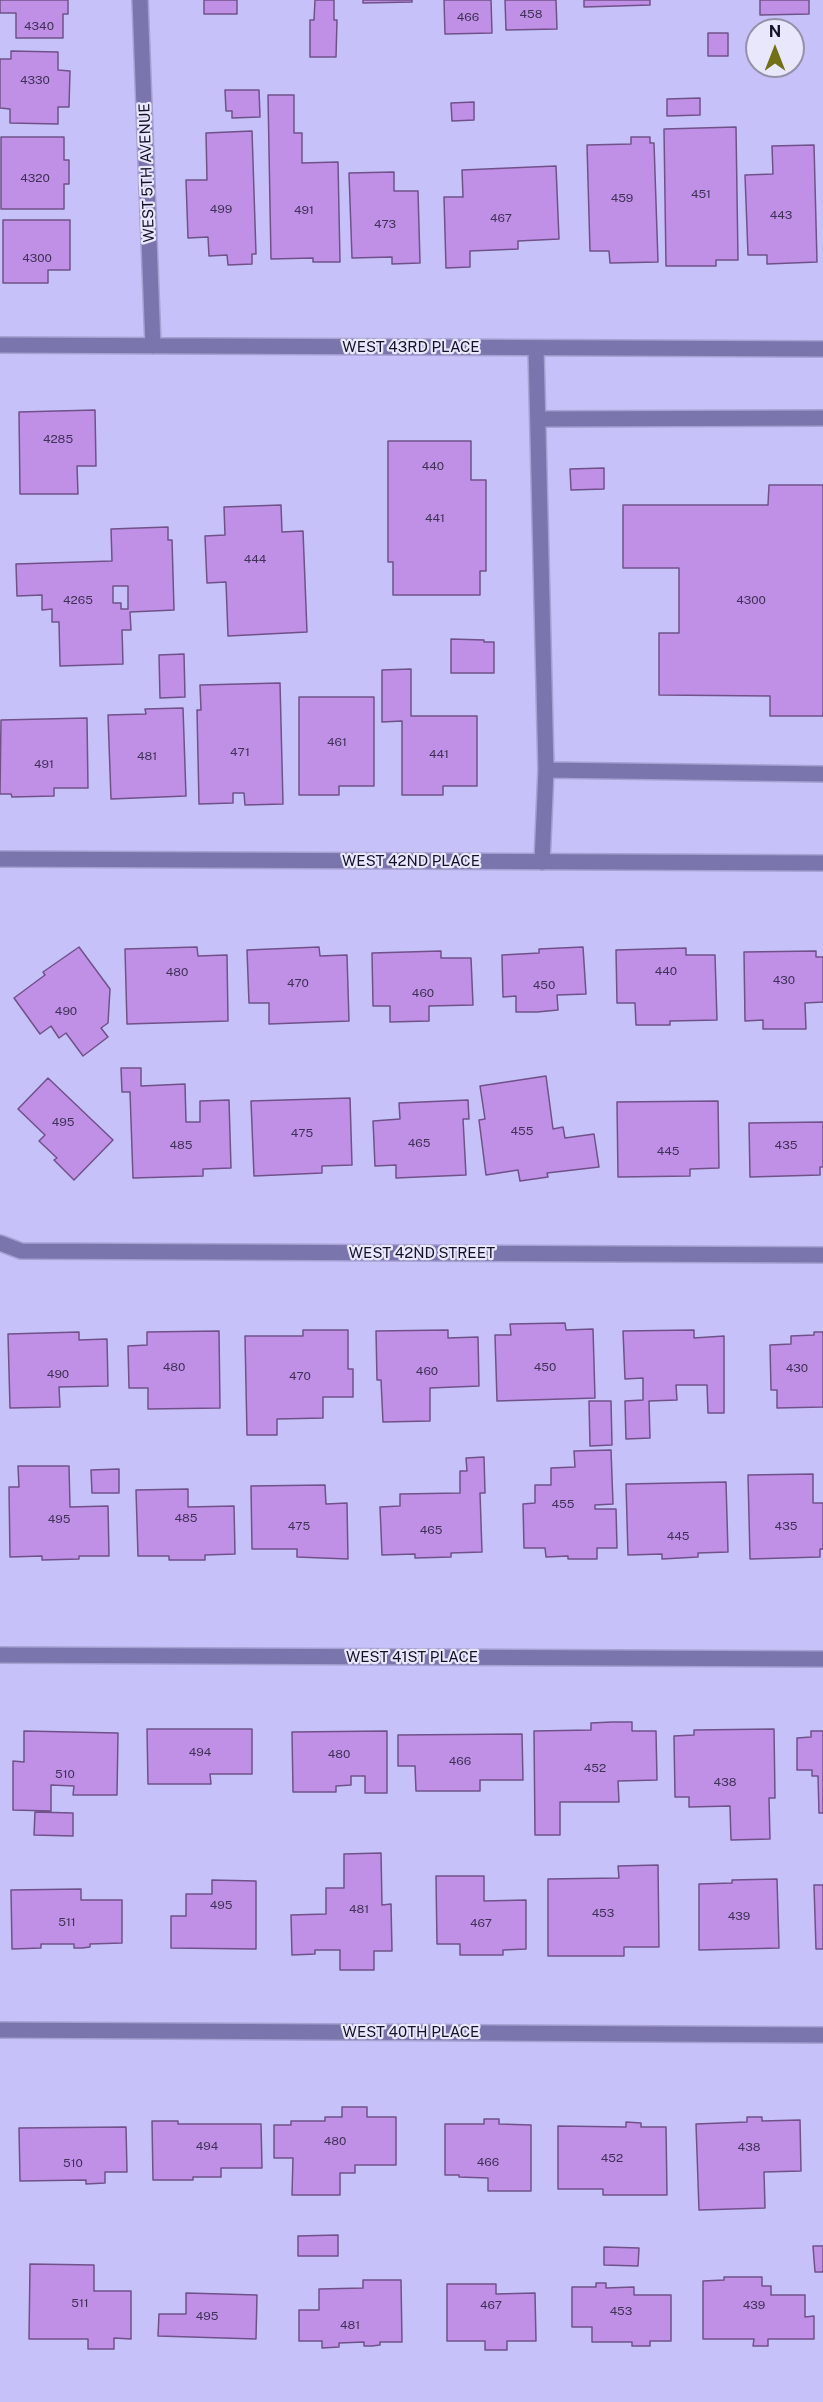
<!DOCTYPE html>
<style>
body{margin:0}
#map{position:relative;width:823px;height:2402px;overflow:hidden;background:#c6c1f8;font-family:"Public Sans",sans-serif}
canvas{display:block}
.north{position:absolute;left:745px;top:18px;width:60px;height:60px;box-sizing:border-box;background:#e8e7fc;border:2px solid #9491a8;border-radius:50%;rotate:0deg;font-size:16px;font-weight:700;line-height:24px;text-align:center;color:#151129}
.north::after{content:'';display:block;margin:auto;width:21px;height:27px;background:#717012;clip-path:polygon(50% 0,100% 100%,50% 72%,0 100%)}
</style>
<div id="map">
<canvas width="823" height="2402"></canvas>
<div class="north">N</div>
</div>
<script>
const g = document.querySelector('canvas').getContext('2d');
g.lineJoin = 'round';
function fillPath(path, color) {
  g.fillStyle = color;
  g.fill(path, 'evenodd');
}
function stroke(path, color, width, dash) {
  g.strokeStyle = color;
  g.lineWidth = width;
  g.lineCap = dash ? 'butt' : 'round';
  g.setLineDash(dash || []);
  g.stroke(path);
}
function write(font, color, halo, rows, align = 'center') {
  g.font = font + ' "Public Sans",sans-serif';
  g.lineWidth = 4.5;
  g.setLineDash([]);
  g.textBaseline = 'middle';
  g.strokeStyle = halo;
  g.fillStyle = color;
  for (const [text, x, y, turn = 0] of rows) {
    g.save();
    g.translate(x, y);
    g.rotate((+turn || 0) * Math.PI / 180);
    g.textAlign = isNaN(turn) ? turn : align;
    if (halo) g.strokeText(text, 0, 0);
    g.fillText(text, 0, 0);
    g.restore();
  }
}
const building = new Path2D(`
 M0,0H68V14H63V38H16V13H0Z
 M204,0H237V14H204Z
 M315,0H334V20H337L336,57H310V20H314Z
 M363,0H412V2L363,3Z
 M444,0H491L492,33L445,34Z
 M505,0H556L557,29L506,30Z
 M584,0H650V5L584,7Z
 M760,0H809V14L760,15Z
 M708,33H728V56H708Z
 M11,51L58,52V70L70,71L69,107H58V124L10,123V109L0,108V59H11Z
 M763,66H784V72L763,71Z
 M225,90H259L260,117L232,118V111H226Z
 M268,95H294V133H302V163L338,162L340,262H313V258L271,259Z
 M700,98V115L667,116V99Z
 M474,102V120L452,121L451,103Z
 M736,127L738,260H716V266H666L664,129Z
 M252,131L256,254H252V264L228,265L227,255L209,256L208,237L188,238L186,180H207L206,133Z
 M1,137H64V160H69V184H64V209H1Z
 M631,137H650V143H654L658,262L610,263L609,251H590L587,145L631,144Z
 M814,145L817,262L767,264V255H748L745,175L773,174L772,146Z
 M556,166L559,239L518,241V249L470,251V267L446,268L444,197H463L462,170Z
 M394,172V191H418L420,263L392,264V257L352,258L349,173Z
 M3,220H70V270H48V283H3Z
 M95,410L96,466H77L78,494H20L19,412Z
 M388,441H471V480H486V571H480V595H393V562H388Z
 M604,468V489L571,490L570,469Z
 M769,485H823V716H770V696L659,695V633H679V568H623V505H768Z
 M281,505L282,532L303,531L307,632L228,636L226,582L207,583L205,536L225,535L224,507Z
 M168,527V540H172L174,610L130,612L131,630H122L123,664L60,666L59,622H52V609L42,610V595L17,596L16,564L112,561L111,529ZM113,586H128V609H121V603H113Z
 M451,639L484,640V642H494V673H451Z
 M184,654L185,697L160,698L159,655Z
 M411,669V716H477V786H443V795H402V721L382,722V670Z
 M280,683L283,804L245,805L244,793H233V803L199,804L197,710H201L200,685Z
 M299,697H374V786H339V795H299Z
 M183,708L186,796L111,799L108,715L146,714L145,709Z
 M87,718L88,788H54V796L12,797L11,794H0L1,720Z
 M79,947L110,989L108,1023L101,1028L108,1037L83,1056L66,1033L59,1038L51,1026L40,1034L14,998L45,975L43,972Z
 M197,947L198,956L227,955L228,1021L127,1024L125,949Z
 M319,947L320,956L347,955L349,1021L269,1024V1003H249L247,950Z
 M583,947L586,994L557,995L558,1010L537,1012H516V996L503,997L502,955L539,953V949Z
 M686,948V955H715L717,1020L670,1021V1025H636L635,1003H617L616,950Z
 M441,951V958H471L473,1005L429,1006V1021L390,1022V1006H373L372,953Z
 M816,951V957H823V1002L805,1003L806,1029H763V1020L745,1021L744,952Z
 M121,1068H141V1086L185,1084L186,1122H200V1101L229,1100L231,1168L203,1169V1176L133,1178L130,1092H122Z
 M546,1076L553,1129L563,1127L565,1138L594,1134L599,1167L547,1173L548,1177L520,1181L518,1170L486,1175L479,1120L485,1119L480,1086Z
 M48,1078L113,1140L74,1180L54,1160L57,1158L39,1141L45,1135L18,1109Z
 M350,1098L352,1165L322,1166V1173L254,1176L251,1101Z
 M468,1100L469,1119H463L466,1175L396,1178V1165L375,1166L373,1121L400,1119L399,1103Z
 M718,1101L719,1168L690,1169V1176L618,1177L617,1102Z
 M823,1122V1167H820V1175L750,1177L749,1123Z
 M565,1323L566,1330L593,1329L595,1398L497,1401L495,1335H511L510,1324Z
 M303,1330H348V1369H353V1397H323V1418L277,1419V1435H247L245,1336H303Z
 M448,1330V1338L478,1337L479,1386L430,1388V1421L383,1422L381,1380H377L376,1331Z
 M694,1330V1338L724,1336V1413H708L707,1385H676L677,1400L649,1401L650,1438L626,1439L625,1401L643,1400V1378L625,1379L623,1331Z
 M219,1331L220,1408L148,1409V1388H129L128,1346L147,1345V1332Z
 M79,1332V1340L107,1339L108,1386L59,1387L60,1407L10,1408L8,1334Z
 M814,1332H823V1407L777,1408V1390H771L770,1345L791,1344V1336L814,1335Z
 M589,1401H611L612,1445L590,1446Z
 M611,1450L613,1504L595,1505V1509H616L617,1548H597V1559H568V1556L546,1557L545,1548H524L523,1504L535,1503V1485H551V1468L575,1467L574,1451Z
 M484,1457L485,1493H480L482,1552L451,1553V1557L415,1558V1554L382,1555L380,1507L400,1506V1494L460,1493V1471H467L466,1458Z
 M18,1466H69L70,1507L108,1506L109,1556H79V1559L42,1560V1556L10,1557L9,1487H19Z
 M119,1469V1493H92L91,1470Z
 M813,1474V1503H823V1549H820V1557L750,1559L748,1475Z
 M726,1482L728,1552L698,1553V1557L662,1559V1554L628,1555L626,1484Z
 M325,1485L326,1504L347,1503L348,1559L297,1557V1549H252L251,1486Z
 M188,1489V1507L234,1506L235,1554L205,1555V1560H169V1556H138L136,1490Z
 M612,1722H632V1731H656L657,1780L618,1781L619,1802H560V1835H535L534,1731L591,1730V1723Z
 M147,1729H252V1774H210L211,1784H148Z
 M774,1729L775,1798H769L770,1839L731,1840L730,1806L689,1807V1797H675L674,1736L694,1735V1730Z
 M24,1731L118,1733L117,1795H73L74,1786L51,1785V1811L13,1810V1761L24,1762Z
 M387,1731V1793H365V1776H351V1785L336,1786V1792H293L292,1732Z
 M811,1731H823V1813H819L818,1776H812V1770H797V1738L811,1737Z
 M522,1734L523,1780H480V1791H416L415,1766H398V1735Z
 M35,1812L73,1813V1836L34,1835Z
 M381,1853L382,1905L391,1904L392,1951H374V1970H340V1950H315V1954L292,1955L291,1915L326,1914V1888H344V1854Z
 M658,1865L659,1947H624V1956H548V1879L619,1878L618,1866Z
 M436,1876H484V1901L526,1900V1949L503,1950V1955H460V1944H437Z
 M777,1879L779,1948L699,1950V1884L732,1883V1880Z
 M212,1880L256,1881V1949L171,1948V1916H186V1894H212Z
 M814,1885H823V1949H816Z
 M81,1889V1900H122V1943L90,1944V1947L82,1948H74V1944H41V1948L12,1949L11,1890Z
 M342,2107H367V2117H396V2165H355V2173H340V2195H292L293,2158H274V2125H291V2121H325V2117H342Z
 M747,2117H762V2121L800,2120L801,2171L764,2172L765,2208L699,2210L696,2124L747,2122Z
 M484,2119H499V2124L531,2125V2191H488V2178L459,2177V2175H445V2124H484Z
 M152,2121H178V2124H261L262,2168H221V2177H193V2180H153Z
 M626,2122L641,2123V2127H666L667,2195H603V2189H558V2126L626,2127Z
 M126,2127L127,2172H105V2183L86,2184V2180L20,2181L19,2128Z
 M338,2235V2256H298V2236Z
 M813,2246H823V2272H815Z
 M604,2247L639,2248L638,2266L604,2265Z
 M30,2264L94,2265V2291H131V2339L114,2338V2349H88V2339H29Z
 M724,2277H762V2286H771V2295H805V2317L814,2316V2339H768V2346H753L754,2339H703V2281L724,2280Z
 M363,2280H401L402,2342H380V2345L372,2346H364V2342L339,2343V2347L322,2348V2341H299V2310H319V2289L363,2288Z
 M596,2283H606V2288L634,2287V2295H671V2341H650V2346H632V2342H592V2327H572V2287H596Z
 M447,2284H496V2294L535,2293L536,2341H507V2350H485V2341H447Z
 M186,2293L257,2295L256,2339L158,2336L159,2314H186Z`);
fillPath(building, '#c090e7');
stroke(building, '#70518a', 1.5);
const service = new Path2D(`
 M536,348L546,770L542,862
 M539,419L823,418
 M546,770L823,774`);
const minor = new Path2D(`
 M140,0L153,346
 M0,345L823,349
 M0,859L823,863
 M0,1243L21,1251L823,1255
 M0,1655L823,1659
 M0,2030L823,2035`);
stroke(service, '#a6a1d3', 18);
stroke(minor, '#a6a1d3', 18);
stroke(service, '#7b75ae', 15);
stroke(minor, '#7b75ae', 15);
write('12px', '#403158', null, [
 ["458",531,14],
 ["466",468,17],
 ["4340",39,26],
 ["4330",35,80],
 ["4320",35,178],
 ["451",701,194],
 ["459",622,198],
 ["499",221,209],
 ["491",304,210],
 ["443",781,215],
 ["467",501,218],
 ["473",385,224],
 ["4300",37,258],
 ["4285",58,439],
 ["440",433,466],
 ["441",435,518],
 ["444",255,559],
 ["4265",78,600],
 ["4300",751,600],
 ["461",337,742],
 ["471",240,752],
 ["441",439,754],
 ["481",147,756],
 ["491",44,764],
 ["440",666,971],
 ["480",177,972],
 ["430",784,980],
 ["470",298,983],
 ["450",544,985],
 ["460",423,993],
 ["490",66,1011],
 ["495",63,1122],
 ["455",522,1131],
 ["475",302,1133],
 ["465",419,1143],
 ["485",181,1145],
 ["435",786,1145],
 ["445",668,1151],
 ["480",174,1367],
 ["450",545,1367],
 ["430",797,1368],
 ["460",427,1371],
 ["490",58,1374],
 ["470",300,1376],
 ["455",563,1504],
 ["485",186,1518],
 ["495",59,1519],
 ["475",299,1526],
 ["435",786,1526],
 ["465",431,1530],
 ["445",678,1536],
 ["494",200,1752],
 ["480",339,1754],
 ["466",460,1761],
 ["452",595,1768],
 ["510",65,1774],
 ["438",725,1782],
 ["495",221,1905],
 ["481",359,1909],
 ["453",603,1913],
 ["439",739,1916],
 ["511",67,1922],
 ["467",481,1923],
 ["480",335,2141],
 ["494",207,2146],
 ["438",749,2147],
 ["452",612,2158],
 ["466",488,2162],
 ["510",73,2163],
 ["511",80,2303],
 ["467",491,2305],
 ["439",754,2305],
 ["453",621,2311],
 ["495",207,2316],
 ["481",350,2325]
]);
write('15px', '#151129', '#e8e7fc', [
 ["WEST 5TH AVENUE",147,173,-92],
 ["WEST 43RD PLACE",411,347],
 ["WEST 42ND PLACE",411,861],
 ["WEST 42ND STREET",422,1253],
 ["WEST 41ST PLACE",412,1657],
 ["WEST 40TH PLACE",411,2032]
]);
</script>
